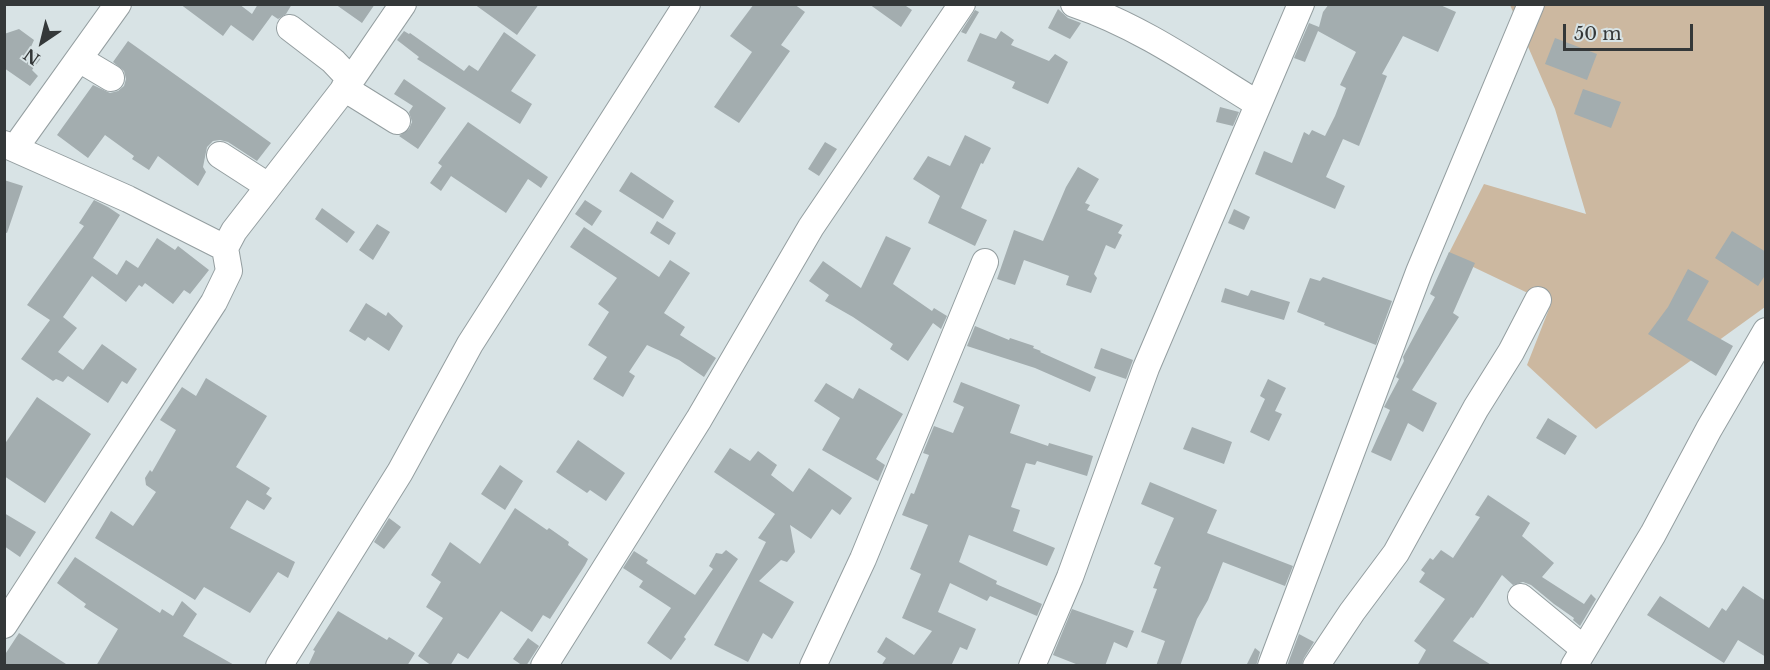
<!DOCTYPE html>
<style>
body{margin:0}
#map{position:relative;width:1770px;height:670px;overflow:hidden;background:#d8e3e5;font-family:"Libre Baskerville",serif}
canvas{display:block}
.frame{position:absolute;inset:0;border:6px solid #343839;pointer-events:none}
.north{position:absolute;left:12px;top:12px;width:60px;height:60px;-webkit-text-stroke:4px #d8e3e5;paint-order:stroke;rotate:215deg;font-size:16px;font-weight:700;line-height:24px;text-align:center;color:#343839}
.north::after{content:'';display:block;margin:auto;width:21px;height:27px;background:#343839;clip-path:polygon(50% 0,100% 100%,50% 72%,0 100%)}
.scale{position:absolute;left:1563px;top:24px;width:130px;height:27px;box-sizing:border-box;border:3px solid #343839;border-top:0;padding-left:8px;font-size:18px;line-height:21px;white-space:nowrap;color:#343839;-webkit-text-stroke:4px #d8e3e5;paint-order:stroke}
</style>
<div id="map">
<canvas width="1770" height="670"></canvas>
<div class="frame"></div>
<div class="north">N</div>
<div class="scale">50 m</div>
</div>
<script>
const g = document.querySelector('canvas').getContext('2d');
g.lineJoin = 'round';
function fillPath(path, color) {
  g.fillStyle = color;
  g.fill(path, 'evenodd');
}
function stroke(path, color, width, dash) {
  g.strokeStyle = color;
  g.lineWidth = width;
  g.lineCap = dash ? 'butt' : 'round';
  g.setLineDash(dash || []);
  g.stroke(path);
}
fillPath(new Path2D(`
 M1510,5H1765V307L1596,429L1527,365L1551,304L1448,255L1484,184L1586,214L1555,109Z`), '#ccb8a0');
fillPath(new Path2D(`
 M180,4H239L252,14L258,4H292L286,14L278,19L272,15L253,41L231,25L223,36Z
 M335,4H375L362,23Z
 M474,4H539L517,35Z
 M754,4H794L805,12L781,45L790,51L739,123L714,107L752,52L730,36Z
 M869,4H903L912,10L901,27Z
 M1329,4H1438L1456,12L1438,52L1403,36L1382,74L1387,76L1359,146L1343,139L1326,177L1345,186L1335,209L1255,174L1264,151L1292,163L1304,132L1309,135L1312,130L1325,136L1335,116L1346,88L1340,85L1356,52L1318,31L1305,62L1294,58L1309,23L1319,27L1323,12Z
 M1058,9L1068,18L1081,23L1070,39L1048,28Z
 M975,10L979,12L966,34L961,32Z
 M19,29L34,40L30,49L42,57L32,70L38,76L30,86L4,68V34Z
 M404,31L409,34L410,33L464,71L469,65L478,71L504,32L536,55L511,91L532,104L520,124L417,59L419,57L397,40Z
 M1001,31L1014,40L1011,45L1049,61L1055,54L1068,62L1048,104L1012,88L1015,82L967,61L980,33L996,39Z
 M1555,38L1597,54L1587,80L1545,64Z
 M128,41L271,143L257,161L228,142L220,140L213,141L207,147L203,167L206,172L198,186L158,156L149,170L132,159L134,156L105,135L88,158L57,135L93,85L110,93L118,91L124,86L126,79L124,71L113,62Z
 M404,79L446,108L418,149L399,136L409,129L412,122L409,112L413,106L394,94Z
 M1583,89L1621,102L1611,128L1574,114Z
 M1220,107L1239,112L1233,126L1216,122Z
 M468,122L548,177L541,188L528,179L506,213L451,176L441,191L430,183L442,166L438,163Z
 M965,135L991,148L983,164L981,163L961,208L987,220L975,246L928,223L940,196L913,179L928,156L950,166Z
 M825,142L837,149L819,176L808,169Z
 M1078,167L1099,179L1085,203L1090,205L1087,210L1123,225L1118,233L1122,235L1115,249L1106,245L1094,274L1097,278L1091,293L1066,285L1069,276L1024,260L1015,285L997,279L1014,230L1043,241L1066,187Z
 M631,172L674,201L663,219L619,191Z
 M4,180L23,186L7,233L4,232Z
 M94,200L108,207L120,215L93,258L117,275L126,260L138,268L157,238L175,250L178,246L209,270L190,294L184,290L173,304L145,283L142,287L139,285L126,302L92,276L63,317L77,328L58,352L83,370L102,344L137,369L127,384L122,381L108,403L68,376L63,382L56,379L53,381L21,359L50,320L27,305L84,226L79,223Z
 M585,200L602,211L592,226L575,214Z
 M322,208L355,232L347,243L315,219Z
 M1234,209L1250,217L1244,230L1228,223Z
 M657,221L676,233L669,245L650,233Z
 M377,224L390,232L373,260L359,250Z
 M584,227L659,277L670,260L690,273L664,313L685,327L680,335L716,358L704,377L679,360L647,345L629,372L635,376L623,397L593,379L607,357L588,345L609,312L598,304L617,278L570,247Z
 M1732,231L1766,252V274L1758,286L1715,258Z
 M886,236L911,248L893,284L932,311L934,308L947,316L941,329L933,323L908,361L890,349L893,344L853,317L825,301L829,295L809,281L823,261L861,288Z
 M1449,252L1475,263L1453,313L1459,317L1412,390L1437,403L1423,432L1408,423L1391,461L1371,452L1390,410L1384,407L1399,379L1396,377L1404,361L1403,357L1435,297L1430,294Z
 M1688,269L1709,281L1687,320L1733,346L1716,376L1648,334L1668,307Z
 M1323,277L1392,301L1376,345L1324,325L1325,323L1297,312L1310,278L1320,281Z
 M1225,288L1248,296L1251,290L1290,302L1284,320L1221,302Z
 M366,303L386,316L388,312L403,326L389,351L368,337L365,341L349,331Z
 M975,326L1009,340L1010,338L1034,346L1033,348L1041,351L1040,352L1096,377L1090,392L1035,368L967,346Z
 M1101,348L1133,360L1126,379L1094,368Z
 M206,378L267,416L236,467L270,488L266,494L272,498L264,510L247,500L230,528L295,562L288,578L278,572L250,613L204,587L195,600L95,538L111,511L133,526L156,492L146,485L145,478L150,470L152,472L176,430L160,420L182,387L196,396Z
 M1268,379L1286,388L1275,411L1282,414L1269,441L1250,432L1265,399L1260,396Z
 M961,382L1020,405L1010,433L1048,446L1049,443L1093,456L1087,476L1037,461L1035,465L1026,463L1011,507L1020,510L1013,531L1055,548L1047,566L969,535L959,562L997,581L996,584L1042,604L1037,616L990,596L987,601L950,583L938,612L976,629L967,650L960,647L951,666H881L886,658L877,652L886,637L914,655L932,631L902,618L921,574L910,569L928,525L902,515L911,493L914,494L929,455L923,453L934,426L953,433L964,407L953,402Z
 M826,383L853,399L859,388L903,414L876,459L885,465L878,481L822,450L840,418L814,401Z
 M37,397L91,434L45,503L4,476V445Z
 M1548,418L1577,436L1565,455L1536,438Z
 M1192,427L1232,442L1224,464L1183,449Z
 M578,440L625,473L606,501L590,490L587,493L556,472Z
 M730,448L750,461L758,451L777,465L771,475L793,492L809,468L852,498L840,515L832,509L811,539L790,525L795,552L787,562L781,560L759,581L794,602L772,639L763,633L748,662L714,645L766,542L758,538L775,514L714,472Z
 M500,465L523,481L505,510L481,494Z
 M1150,482L1217,510L1207,533L1293,566L1285,586L1223,562L1208,600L1197,619L1180,666H1156L1165,641L1141,632L1157,589L1153,588L1161,567L1154,564L1174,518L1141,504Z
 M1488,495L1530,523L1522,536L1554,563L1542,577L1584,604L1591,594L1596,599L1580,626L1573,620L1574,618L1554,604L1531,585L1523,582L1513,585L1502,575L1473,618L1471,617L1453,641L1493,666H1417L1426,650L1414,641L1445,599L1419,582L1425,573L1421,570L1430,558L1433,560L1441,550L1453,558L1480,517L1475,515Z
 M515,508L547,530L549,528L569,542L568,545L588,559L585,565L550,619L543,615L532,632L501,611L468,659L458,653L450,666H432L418,656L443,618L426,607L441,582L431,575L450,542L480,564Z
 M4,513L36,532L20,557L4,546Z
 M389,518L401,527L384,549L374,542Z
 M726,550L738,559L684,637L686,639L671,660L647,643L671,608L639,587L643,581L623,568L634,551L648,560L646,563L695,595L713,569L709,566L716,553L722,554Z
 M75,557L160,613L162,609L173,616L182,601L197,614L183,636L236,666H96L118,629L84,607L86,604L57,583Z
 M1743,586L1766,601V657L1738,640L1724,663L1647,615L1660,596L1709,628L1722,608L1726,611Z
 M1072,609L1134,631L1127,648L1114,642L1105,666H1081L1053,655Z
 M338,611L387,640L389,637L415,653L407,666H308L315,651L313,650Z
 M19,633L69,666H4V656Z
 M1299,634L1314,642L1304,658L1301,666H1287Z
 M528,638L539,646L526,666H523L513,659Z
 M1255,648L1260,652L1256,666H1246Z`), '#a3adaf');
const minor = new Path2D(`
 M1074,4C1140,26 1199,68 1258,104
 M290,28L333,61L351,80
 M79,59L111,78
 M344,88L397,121
 M4,144L128,199L225,248
 M15,148L118,4
 M220,155L268,186
 M1521,597L1584,649
 M4,625L214,302L229,271L225,248L234,231L351,80L403,4
 M279,666L400,472L470,344L687,4
 M544,666L699,419L811,227L962,4
 M813,666L863,559L985,262
 M1032,666L1070,577L1146,368L1301,4
 M1271,666L1419,272L1531,4
 M1316,666L1352,612L1396,553L1476,408L1511,352L1538,300
 M1574,666L1653,534L1709,429L1766,331`);
stroke(minor, '#949ea0', 28);
stroke(minor, '#fff', 26);
</script>
